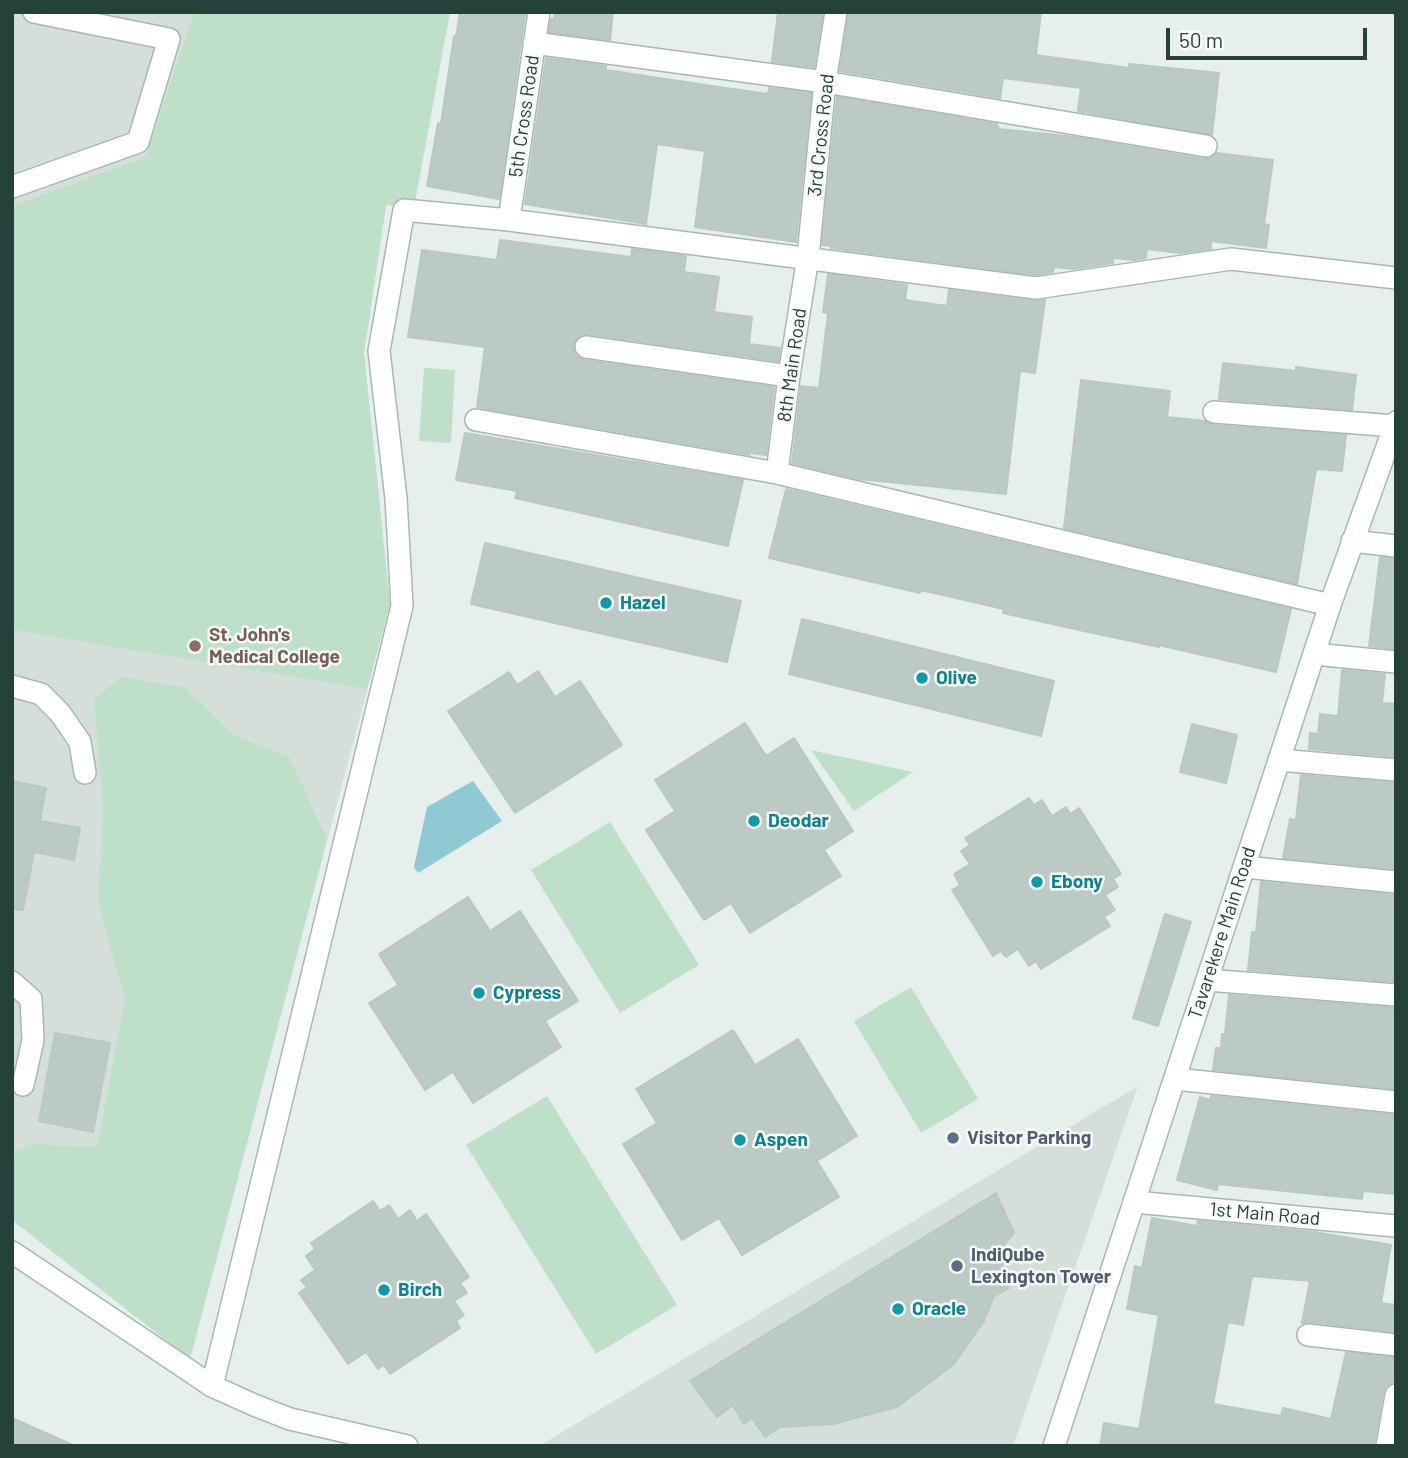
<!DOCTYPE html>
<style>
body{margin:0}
#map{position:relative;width:1408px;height:1458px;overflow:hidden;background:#e6efeb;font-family:Barlow,sans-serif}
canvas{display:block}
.frame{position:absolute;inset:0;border:14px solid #24423a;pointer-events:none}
.scale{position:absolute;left:1166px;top:28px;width:201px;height:32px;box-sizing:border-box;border:4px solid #24423a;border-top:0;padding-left:9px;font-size:21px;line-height:24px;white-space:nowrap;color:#24423a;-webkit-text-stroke:5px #f7fbf9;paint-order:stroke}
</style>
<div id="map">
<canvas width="1408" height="1458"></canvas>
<div class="frame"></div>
<div class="scale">50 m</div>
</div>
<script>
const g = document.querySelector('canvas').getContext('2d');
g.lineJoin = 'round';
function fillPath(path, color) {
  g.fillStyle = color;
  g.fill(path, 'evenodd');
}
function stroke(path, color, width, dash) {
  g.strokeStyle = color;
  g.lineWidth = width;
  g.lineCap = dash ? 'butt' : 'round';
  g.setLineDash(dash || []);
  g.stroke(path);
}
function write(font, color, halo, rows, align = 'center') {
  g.font = font + ' Barlow,sans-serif';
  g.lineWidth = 5;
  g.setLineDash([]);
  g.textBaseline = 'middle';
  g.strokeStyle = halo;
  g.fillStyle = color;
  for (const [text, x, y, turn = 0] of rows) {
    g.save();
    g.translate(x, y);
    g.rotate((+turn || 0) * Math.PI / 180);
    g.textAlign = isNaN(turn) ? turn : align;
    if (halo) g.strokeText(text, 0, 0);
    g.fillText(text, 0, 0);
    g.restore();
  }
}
fillPath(new Path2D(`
 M12,12H450L386,205L364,353L390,604L190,1359L12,1220Z
 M1138,1086L1013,1446H539Z`), '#d4dfda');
fillPath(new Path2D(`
 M194,12H450L414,208L386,205L364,353L390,604L367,689L12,630V206L146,157Z
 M424,368L455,370L451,443L419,441Z
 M121,677L184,687L234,735L289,757L327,839L190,1359L12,1220V1154L30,1144L97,1147L125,1000L98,902L103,806L94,700Z
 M811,750L913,772L854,811Z
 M610,822L699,965L620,1013L531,870Z
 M911,987L978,1099L921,1133L854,1021Z
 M547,1096L677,1305L596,1354L466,1145Z`), '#bfe0c8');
fillPath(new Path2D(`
 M473,781L502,821L418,873L414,867L427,807Z`), '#8ec9d4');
const building = new Path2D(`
 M460,12L525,14L499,199L427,186L438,123L441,124L454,36L456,37Z
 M555,12H613L610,40L549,32L551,19H554Z
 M778,12H823L814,67L772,62Z
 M849,12H1041L1036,55L1129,68V64L1219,73L1212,135L1078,111L1081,88L1003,78L1000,98L840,71Z
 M546,58L606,66V70L712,86L768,94L769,88L811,93L796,242L695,227L705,151L657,144L646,224L525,204Z
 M837,97L997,124L999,129L1075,137L1204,159L1211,158L1217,153L1273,160L1264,224L1269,225L1266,248L1211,241V249L1180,253L1147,249L1146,258L1134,260L1113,258V263L1074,269L1054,267L1053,272L1036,275L831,248V246L822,245Z
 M500,240L631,257L632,249L686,256L684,272L719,277L714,312L752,317L749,344L780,348L778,361L588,334L576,338L574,351L577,357L584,360L774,387L766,455L750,453V455L477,407L485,347L408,337L422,250L497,260Z
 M828,274L907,285L905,300L947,306L949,290L1034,301L1045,300L1035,373L1020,371L1006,494L859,479L792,463L801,386L819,388L828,313L823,312Z
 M1223,363L1296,371V367L1356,375L1352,410L1219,399Z
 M1081,380L1170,391L1167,417L1205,421L1213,425L1346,435L1342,471L1316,469L1297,584L1064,528Z
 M465,433L743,480L728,546L515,498L517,491L456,480Z
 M786,489L1291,609L1276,672L1159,645V647L1084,631L1003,613L1004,609L921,590L920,593L769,558Z
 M485,543L741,601L727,662L471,604Z
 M1380,557L1396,559V649L1369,646Z
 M802,619L1054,681L1041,736L789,674Z
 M1342,670L1385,674L1382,703L1396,704V757L1309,749L1310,733L1318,734L1320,714L1338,716Z
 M538,671L555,697L580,681L622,745L515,813L448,711L509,672L517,685Z
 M745,723L766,756L794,738L853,831L824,850L841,876L750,933L731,903L704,920L646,830L675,811L655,780Z
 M1192,724L1237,735L1226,783L1180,772Z
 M1301,775L1396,783V869L1283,858L1290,819L1296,820Z
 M12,781L46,788L40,821L80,828L74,860L34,852L23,910L12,909Z
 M1029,798L1034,805L1042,800L1052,816L1066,807L1070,814L1079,808L1121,874L1113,879L1118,887L1105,895L1115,910L1104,917L1110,926L1041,969L1036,961L1029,966L1018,949L1006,957L1001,951L993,956L952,890L960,885L954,874L970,864L961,851L970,845L965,838Z
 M1261,882L1396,895V982L1248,970L1252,932L1256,933Z
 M468,897L490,931L520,911L578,1001L545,1021L561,1047L473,1103L453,1072L425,1090L369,1003L398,985L379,954Z
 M1165,914L1191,922L1158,1026L1133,1018Z
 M1229,995L1396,1008V1089L1213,1070L1216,1048H1221L1222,1034H1225Z
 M733,1030L755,1065L798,1039L857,1136L817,1161L839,1197L742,1255L719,1218L682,1240L623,1144L657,1123L636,1089Z
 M55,1033L110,1043L93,1132L39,1121Z
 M1211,1096L1396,1115V1194L1363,1191L1362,1199L1218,1184L1217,1190L1177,1180L1200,1097L1210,1100Z
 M996,1193L1014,1233L1004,1244L1009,1259L999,1267L1009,1288L994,1296L984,1321L953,1365L897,1407L833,1424L780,1427L765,1437L752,1418L744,1424L733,1405L717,1417L690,1381Z
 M373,1201L380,1211L389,1205L398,1219L410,1210L417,1221L426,1214L469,1277L460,1283L467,1293L454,1301L464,1315L456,1321L460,1328L390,1374L384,1365L378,1369L366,1352L348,1364L299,1293L307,1287L301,1280L315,1270L306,1256L315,1249L311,1243Z
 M1152,1218L1197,1226L1198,1221L1314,1232L1391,1245L1381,1303L1396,1305V1332L1309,1322L1302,1323L1310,1281L1252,1276L1243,1325L1228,1322L1213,1404L1281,1416L1283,1408L1331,1419L1346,1352L1396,1358V1382L1386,1386L1383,1392L1374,1446H1100L1104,1423L1139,1429L1159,1315L1127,1309L1135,1266L1142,1268Z
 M12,1418L75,1446H12Z`);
fillPath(building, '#bbcac4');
stroke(building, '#b8c9c2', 2);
const street = new Path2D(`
 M534,43L825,82L1206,146
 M12,187L138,142L169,39L34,12
 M509,220L539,12
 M586,347L789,376
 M1214,412L1395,426
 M476,420L777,473L1330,605
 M777,473L789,376L808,257L825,82L836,12
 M1352,541L1396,546
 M1314,654L1396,662
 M12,686L41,694L60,713L80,742L85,773
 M1279,760L1396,770
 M1244,867L1396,882
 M1207,980L1396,995
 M12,982L31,999L33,1040L23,1085
 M1175,1079L1396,1102
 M1134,1202L1396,1226
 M1308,1335L1396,1345
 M212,1386L402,606L396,498L379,351L404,210L509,220L1036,288L1231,259L1396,278
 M1387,1446L1396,1395`);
const secondary = new Path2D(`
 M12,1252L212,1386L254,1405L290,1419L407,1446
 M1054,1446L1330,605L1396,422`);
stroke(street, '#a8b8b2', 24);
stroke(secondary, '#a4bbb3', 24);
stroke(street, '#fff', 21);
stroke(secondary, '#fff', 21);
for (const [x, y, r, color] of [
 [606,603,7,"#0f9aa8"],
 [195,646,7,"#8d6e63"],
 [922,678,7,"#0f9aa8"],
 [754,821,7,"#0f9aa8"],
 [1037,882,7,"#0f9aa8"],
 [479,993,7,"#0f9aa8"],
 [953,1138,7,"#5c6f8a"],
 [740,1140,7,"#0f9aa8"],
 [957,1266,7,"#5c6f8a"],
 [384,1290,7,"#0f9aa8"],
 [898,1309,7,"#0f9aa8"]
]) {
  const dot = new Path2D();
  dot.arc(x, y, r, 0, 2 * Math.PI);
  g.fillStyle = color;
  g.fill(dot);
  stroke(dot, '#f7fbf9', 2.5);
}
write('19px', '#24423a', '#f7fbf9', [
 ["5th Cross Road",524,116,-82],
 ["3rd Cross Road",821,135,-84],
 ["8th Main Road",792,365,-82],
 ["Tavarekere Main Road",1222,933,-72],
 ["1st Main Road",1265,1214,5]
]);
write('bold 19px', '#0d838f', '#f7fbf9', [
 ["Hazel",620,603],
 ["Olive",936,678],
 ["Deodar",768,821],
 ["Ebony",1051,882],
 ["Cypress",493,993],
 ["Aspen",754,1140],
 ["Birch",398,1290],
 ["Oracle",912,1309]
], 'left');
write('bold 19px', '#785e54', '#f7fbf9', [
 ["St. John's",209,635],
 ["Medical College",209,657]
], 'left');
write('bold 19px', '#4e5e75', '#f7fbf9', [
 ["Visitor Parking",967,1138],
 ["IndiQube",971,1255],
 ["Lexington Tower",971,1277]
], 'left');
</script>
